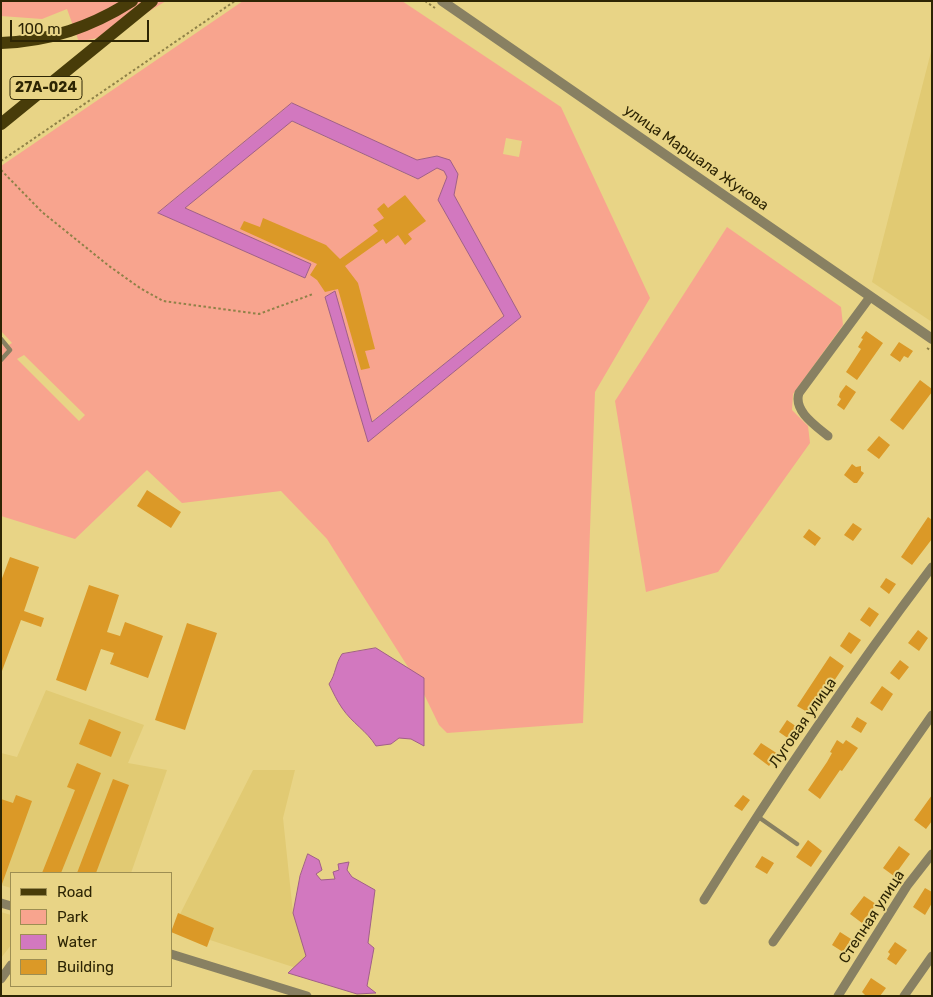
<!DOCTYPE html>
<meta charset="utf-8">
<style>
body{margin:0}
#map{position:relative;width:933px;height:997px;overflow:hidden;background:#e8d486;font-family:Rubik,sans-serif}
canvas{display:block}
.frame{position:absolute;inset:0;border:2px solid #2d2504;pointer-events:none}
.legend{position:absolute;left:10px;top:872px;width:162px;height:115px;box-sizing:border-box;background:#e8d486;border:1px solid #9d8e52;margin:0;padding:6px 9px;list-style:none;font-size:15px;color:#2d2504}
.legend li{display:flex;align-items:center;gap:10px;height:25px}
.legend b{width:25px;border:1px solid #9d8e52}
.scale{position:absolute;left:10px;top:20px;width:139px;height:22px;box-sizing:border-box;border:2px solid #2d2504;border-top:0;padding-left:6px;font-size:15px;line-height:18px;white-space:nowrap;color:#2d2504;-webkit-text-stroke:4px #e8d486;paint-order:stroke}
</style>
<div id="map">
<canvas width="933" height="997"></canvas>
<div class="frame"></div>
<ul class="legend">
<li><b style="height:6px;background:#483c09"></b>Road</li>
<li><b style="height:14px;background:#f8a48e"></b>Park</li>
<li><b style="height:14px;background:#d278bf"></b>Water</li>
<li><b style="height:14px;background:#db9927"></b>Building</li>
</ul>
<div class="scale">100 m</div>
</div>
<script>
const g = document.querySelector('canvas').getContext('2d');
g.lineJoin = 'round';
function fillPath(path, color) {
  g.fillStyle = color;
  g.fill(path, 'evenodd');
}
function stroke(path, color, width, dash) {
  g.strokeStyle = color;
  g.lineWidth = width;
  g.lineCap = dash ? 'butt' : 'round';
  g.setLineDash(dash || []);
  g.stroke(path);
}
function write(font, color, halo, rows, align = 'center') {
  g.font = font + ' Rubik,sans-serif';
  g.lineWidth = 4;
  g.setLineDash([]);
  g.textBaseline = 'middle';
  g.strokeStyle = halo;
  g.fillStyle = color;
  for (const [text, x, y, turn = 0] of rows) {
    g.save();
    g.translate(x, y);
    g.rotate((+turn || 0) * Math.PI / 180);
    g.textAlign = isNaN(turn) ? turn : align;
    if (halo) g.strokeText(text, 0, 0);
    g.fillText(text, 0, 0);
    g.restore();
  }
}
fillPath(new Path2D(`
 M932,48V322L872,282Z
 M46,690L144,725L128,763L167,770L131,873H11V888L1,885V753L17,757Z
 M253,770H295L283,818L293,913L327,978L173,928Z
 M1,912L11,915V945L1,958Z`), '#e1ca73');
fillPath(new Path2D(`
 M1,1H166L110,35L79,42L67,9L42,19L1,16Z
 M243,1H402L561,107L650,298L595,392L583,723L447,733L439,725L420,686L327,539L281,491L182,503L147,470L75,539L1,516V343L5,347L12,343L1,331V166ZM292,103L417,160L437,156L458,174L454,195L521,317L369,441L325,297L335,292L371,422L504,316L438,200L448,177L444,171L437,168L417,179L291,121L185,208L311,264L305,278L158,213ZM506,138L522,141L519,157L503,154ZM24,355L85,415L79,421L17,359Z
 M727,227L841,307L843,325L793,394L792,410L808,426L810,443L718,572L646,592L615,401Z`), '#f8a48e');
const water = new Path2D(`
 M292,103L417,160L437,156L450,160L458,174L454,195L521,317L368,442L325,297L335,291L372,422L504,316L438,200L447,177L444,171L437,168L418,179L292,121L185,208L311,264L305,278L158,213Z
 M376,648L424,678V746L411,739L399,738L391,744L376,746C367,731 352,723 342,708C337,701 333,692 329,684C336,674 335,664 342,654Z
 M308,854L319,860L322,870L316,874L321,880L335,879L333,872L339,870L338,864L349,862L347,870L352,877L375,890L368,943L374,948L367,986L376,993L357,994L288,973L306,956L293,913L300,876Z`);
fillPath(water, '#d278bf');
stroke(water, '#a05f87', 1);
fillPath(new Path2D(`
 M405,195L426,221L408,234L412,239L405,245L398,235L386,244L383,239L345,266L358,283L375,349L365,351L370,368L361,370L338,289L325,292L317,280L310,275L317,264L240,229L244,221L260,227L263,218L326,245L340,259L378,231L373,225L384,218L377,209L384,203L388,208Z
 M866,331L883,343L857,380L846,372L861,349L858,347L863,339L861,338Z
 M899,342L913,351L908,358L904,356L900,362L890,355Z
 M920,380L932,389V392L903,430L890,420Z
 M846,385L856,392L844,410L837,405L841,399L839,397L840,393Z
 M879,436L890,445L879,459L867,450Z
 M852,464L856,467L861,466V471L864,473L857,483H854L844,475Z
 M147,490L181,512L171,528L137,506Z
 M928,517L932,520V539L912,565L901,557Z
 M853,523L862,529L853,541L844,535Z
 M809,529L821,538L815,546L803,537Z
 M10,557L39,567L24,611L44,618L41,627L21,620L2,671L1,581Z
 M886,578L896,584L889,594L880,587Z
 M89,585L119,595L107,632L120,636L125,622L163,636L148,678L110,664L114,653L101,649L86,691L56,680Z
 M869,607L879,614L870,627L860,620Z
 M187,623L217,633L185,730L155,720Z
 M918,630L928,638L919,651L908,643Z
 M849,632L861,640L851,654L840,646Z
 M830,656L844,666L830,687L827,685L809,713L797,706Z
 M900,660L909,667L899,680L890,673Z
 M882,686L893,694L882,711L870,703Z
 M857,717L867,723L861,733L851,727Z
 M89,719L121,732L111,757L79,744Z
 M787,720L797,727L789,739L779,732Z
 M837,740L843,744L846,740L858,748L842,771L840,770L820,799L808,790L827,762L832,753L830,752Z
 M761,743L778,754L769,766L753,754Z
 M77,763L101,773L61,873H42L75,790L67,787Z
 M113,779L129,785L96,873H77Z
 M16,795L32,801L2,884L1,799L13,803Z
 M743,795L750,800L742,811L734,806Z
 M932,795V821L926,829L914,820Z
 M808,840L822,851L811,867L796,857Z
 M899,846L910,854L894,876L883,868Z
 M762,856L774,863L767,874L755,867Z
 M925,888L932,892V903L925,915L913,907Z
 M864,896L876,904L862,923L850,914Z
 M178,913L214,928L207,947L171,932Z
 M840,932L851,939L843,952L832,945Z
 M895,942L907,950L896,965L887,959L890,954L888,952Z
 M871,978L886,988L880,996H866L862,992Z`), '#db9927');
stroke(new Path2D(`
 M425,1L435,8
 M1,161L235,1
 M1,170L42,212L109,266L140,288L163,301L259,314L313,294
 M927,348L932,351`), '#8f8148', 2, [2.5, 2.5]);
stroke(new Path2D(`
 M1,339L10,350L1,360
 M757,816L797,844`), '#888062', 4.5);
stroke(new Path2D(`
 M828,436C816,426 793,411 799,393L870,297
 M704,900C775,786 851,674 932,567
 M1,903L11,906
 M773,942L932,715
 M171,954L307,996
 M1,979L11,965
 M838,996L907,886L932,854
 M904,996L932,956`), '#888062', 9);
stroke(new Path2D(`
 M442,1L932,339`), '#888062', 10);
stroke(new Path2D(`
 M1,43C50,41 91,27 132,1
 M1,124L152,1`), '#483c09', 12);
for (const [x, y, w] of [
 [46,88,72]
]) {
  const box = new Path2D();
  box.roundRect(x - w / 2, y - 11.5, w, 23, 4);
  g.fillStyle = '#e8d486';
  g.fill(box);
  stroke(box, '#2d2504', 1);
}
write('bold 14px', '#2d2504', null, [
 ["27А-024",46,88]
]);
write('15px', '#2d2504', '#e8d486', [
 ["улица Маршала Жукова",696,158,35],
 ["Луговая улица",803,723,-55],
 ["Степная улица",872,917,-57]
]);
</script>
